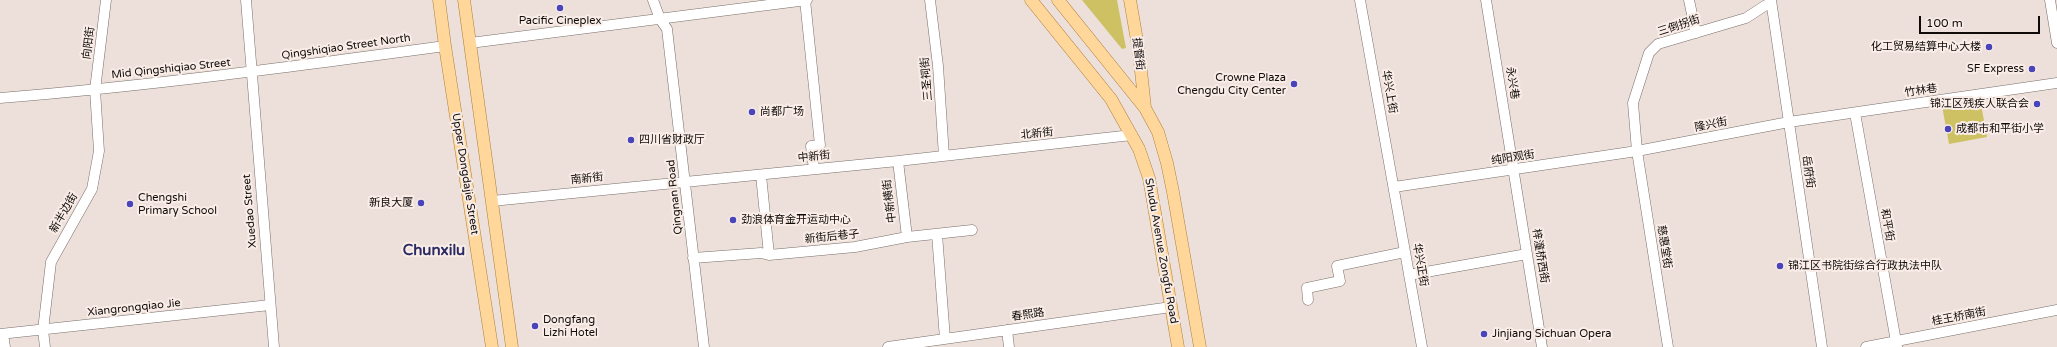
<!DOCTYPE html>
<meta charset="utf-8">
<style>
body{margin:0}
#map{position:relative;width:2057px;height:347px;overflow:hidden;background:#ede0da;font-family:"Varela Round",sans-serif}
canvas{display:block}
.scale{position:absolute;left:1919px;top:16px;width:121px;height:18px;box-sizing:border-box;border:2px solid #0f0b09;border-top:0;padding-left:5px;font-size:12px;line-height:14px;white-space:nowrap;color:#0f0b09;-webkit-text-stroke:3px #faede7;paint-order:stroke}
</style>
<div id="map">
<canvas width="2057" height="347"></canvas>
<div class="scale">100 m</div>
</div>
<script>
const g = document.querySelector('canvas').getContext('2d');
g.lineJoin = 'round';
function fillPath(path, color) {
  g.fillStyle = color;
  g.fill(path, 'evenodd');
}
function stroke(path, color, width, dash) {
  g.strokeStyle = color;
  g.lineWidth = width;
  g.lineCap = dash ? 'butt' : 'round';
  g.setLineDash(dash || []);
  g.stroke(path);
}
function write(font, color, halo, rows, align = 'center') {
  g.font = font + ' "Varela Round","Noto Sans SC",sans-serif';
  g.lineWidth = 4;
  g.setLineDash([]);
  g.textBaseline = 'middle';
  g.strokeStyle = halo;
  g.fillStyle = color;
  for (const [text, x, y, turn = 0] of rows) {
    g.save();
    g.translate(x, y);
    g.rotate((+turn || 0) * Math.PI / 180);
    g.textAlign = isNaN(turn) ? turn : align;
    if (halo) g.strokeText(text, 0, 0);
    g.fillText(text, 0, 0);
    g.restore();
  }
}
fillPath(new Path2D(`
 M1082,0H1117L1126,48L1122,49Z
 M1980,99L1987,137L1949,144L1942,106Z`), '#cec163');
const minor = new Path2D(`
 M246,0L274,347
 M653,0L660,19L667,29L704,347
 M805,0L820,145L811,146L814,169
 M930,0L938,66L944,156
 M1360,0L1422,347
 M1486,0L1542,347
 M1689,0L1696,33
 M1771,0L1822,347
 M2050,0L2057,43
 M470,43L807,0
 M0,98C149,86 297,66 445,46
 M1855,113L1897,347
 M898,161L907,237
 M761,175L769,255
 M1394,187L1637,151L1789,122L2057,83
 M492,201L898,161L1132,135
 M937,234L945,339
 M693,258L761,253L769,255L855,247L907,237L972,230
 M1409,275L1527,254
 M1308,300L1307,288L1340,281L1337,266L1405,252
 M1007,330L1009,347
 M0,334L270,305
 M3,334L5,347
 M45,347L43,330L51,262L92,189L99,151L95,90L106,0
 M888,347L1171,307
 M1668,347L1637,151L1633,103L1649,53L1658,44L1746,18L1766,5
 M1866,347L2057,310`);
const major = new Path2D(`
 M439,0L445,46L492,347
 M464,0L512,347
 M1031,0L1111,99L1139,149L1149,178L1178,347
 M1058,0L1145,108L1158,132L1167,163L1173,192L1200,347
 M1130,0L1139,52L1145,108`);
stroke(minor, '#796e69', 11);
stroke(major, '#ab7e3b', 13);
stroke(minor, '#fff', 10);
stroke(major, '#ffd79a', 12);
for (const [x, y, r, color] of [
 [560,8,4,"#4944ba"],
 [1989,47,4,"#4944ba"],
 [2032,69,4,"#4944ba"],
 [1294,84,4,"#4944ba"],
 [2037,104,4,"#4944ba"],
 [752,112,4,"#4944ba"],
 [1948,129,4,"#4944ba"],
 [631,140,4,"#4944ba"],
 [421,203,4,"#4944ba"],
 [130,204,4,"#4944ba"],
 [733,220,4,"#4944ba"],
 [1780,266,4,"#4944ba"],
 [535,326,4,"#4944ba"],
 [1484,334,4,"#4944ba"]
]) {
  const dot = new Path2D();
  dot.arc(x, y, r, 0, 2 * Math.PI);
  g.fillStyle = color;
  g.fill(dot);
  stroke(dot, '#faede7', 1.5);
}
write('11px', '#0f0b09', '#faede7', [
 ["Pacific Cineplex",560,21,"center"],
 ["化工贸易结算中心大楼",1981,47,"right"],
 ["SF Express",2024,69,"right"],
 ["Crowne Plaza",1286,78,"right"],
 ["Chengdu City Center",1286,91,"right"],
 ["锦江区残疾人联合会",2029,104,"right"],
 ["尚都广场",760,112],
 ["成都市和平街小学",1956,129],
 ["四川省财政厅",639,140],
 ["Chengshi",138,198],
 ["Primary School",138,211],
 ["新良大厦",413,203,"right"],
 ["劲浪体育金开运动中心",741,220],
 ["锦江区书院街综合行政执法中队",1788,266],
 ["Dongfang",543,320],
 ["Lizhi Hotel",543,333],
 ["Jinjiang Sichuan Opera",1492,334]
], 'left');
write('11px', '#0f0b09', '#faede7', [
 ["三倒拐街",1679,26,-18],
 ["向阳街",89,43,-83],
 ["Qingshiqiao Street North",346,47,-8],
 ["提督街",1138,54,83],
 ["Mid Qingshiqiao Street",171,69,-6],
 ["三圣祠街",927,79,-95],
 ["永兴巷",1512,83,81],
 ["竹林巷",1921,91,-8],
 ["华兴上街",1389,92,80],
 ["隆兴街",1711,125,-11],
 ["北新街",1037,134,-6],
 ["中新街",814,157,-6],
 ["纯阳观街",1513,158,-9],
 ["岳府街",1808,172,82],
 ["Upper Dongdajie Street",465,174,81],
 ["南新街",587,179,-6],
 ["Qingnan Road",675,197,-96],
 ["中新横街",890,201,-97],
 ["Xuedao Street",250,211,-95],
 ["新半边街",64,213,-60],
 ["和平街",1887,225,80],
 ["新街后巷子",832,237,-6],
 ["慈惠堂街",1664,247,81],
 ["Shudu Avenue Zongfu Road",1161,251,80],
 ["梓潼桥西街",1540,256,81],
 ["华兴正街",1420,265,80],
 ["Xiangrongqiao Jie",134,308,-6],
 ["春熙路",1028,315,-8],
 ["桂王桥南街",1959,317,-11]
]);
write('bold 15px', '#292a64', '#faede7', [
 ["Chunxilu",434,251]
]);
</script>
